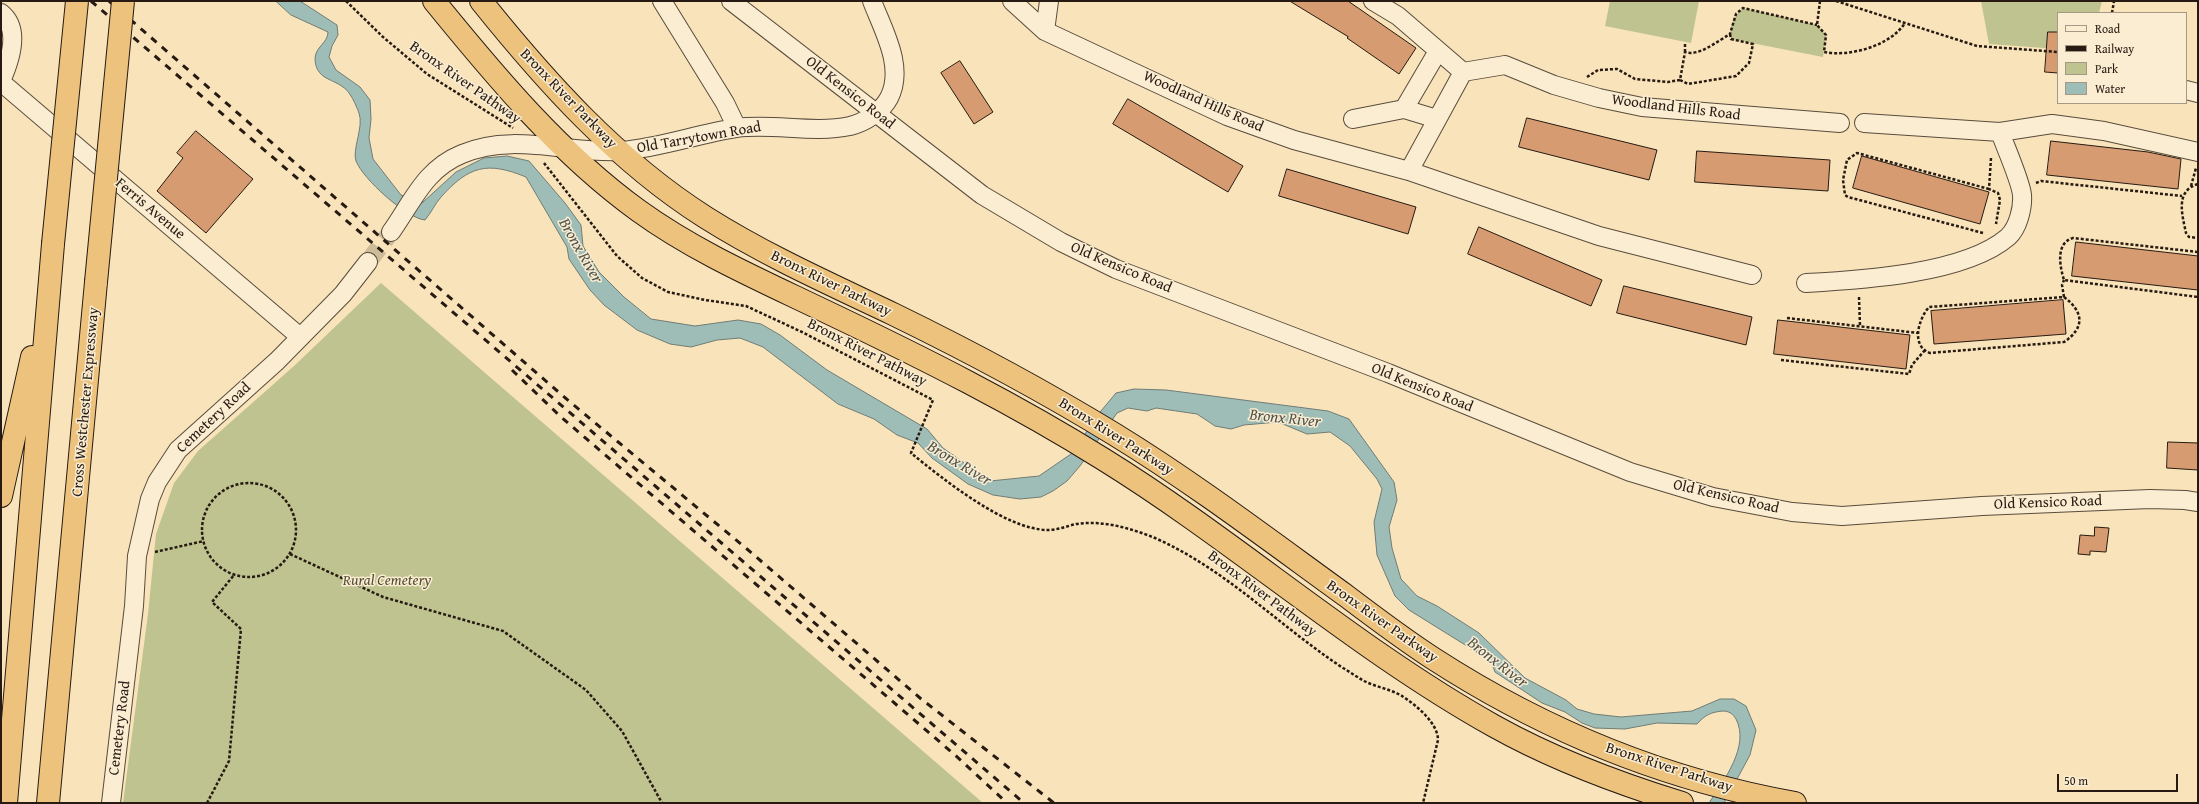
<!DOCTYPE html>
<style>
body{margin:0}
#map{position:relative;width:2199px;height:804px;overflow:hidden;background:#f8e3ba;font-family:"Gentium Book Plus",serif}
canvas{display:block}
.frame{position:absolute;inset:0;border:2px solid #261a12;pointer-events:none}
.legend{position:absolute;left:2057px;top:12px;width:130px;height:92px;box-sizing:border-box;background:#faedd2;border:1px solid #a59985;margin:0;padding:5px 7px;list-style:none;font-size:12px;color:#261a12}
.legend li{display:flex;align-items:center;gap:8px;height:20px}
.legend b{width:20px;border:1px solid #a59985}
.scale{position:absolute;left:2057px;top:774px;width:121px;height:18px;box-sizing:border-box;border:2px solid #261a12;border-top:0;padding-left:5px;font-size:12px;line-height:14px;white-space:nowrap;color:#261a12;-webkit-text-stroke:3px #faedd2;paint-order:stroke}
</style>
<div id="map">
<canvas width="2199" height="804"></canvas>
<div class="frame"></div>
<ul class="legend">
<li><b style="height:5px;background:#faedd2"></b>Road</li>
<li><b style="height:5px;background:#261a12"></b>Railway</li>
<li><b style="height:11px;background:#bec38f"></b>Park</li>
<li><b style="height:11px;background:#9fbdb7"></b>Water</li>
</ul>
<div class="scale">50 m</div>
</div>
<script>
const g = document.querySelector('canvas').getContext('2d');
g.lineJoin = 'round';
function fillPath(path, color) {
  g.fillStyle = color;
  g.fill(path, 'evenodd');
}
function stroke(path, color, width, dash) {
  g.strokeStyle = color;
  g.lineWidth = width;
  g.lineCap = dash ? 'butt' : 'round';
  g.setLineDash(dash || []);
  g.stroke(path);
}
function write(font, color, halo, rows, align = 'center') {
  g.font = font + ' "Gentium Book Plus",serif';
  g.lineWidth = 3;
  g.setLineDash([]);
  g.textBaseline = 'middle';
  g.strokeStyle = halo;
  g.fillStyle = color;
  for (const [text, x, y, turn = 0] of rows) {
    g.save();
    g.translate(x, y);
    g.rotate((+turn || 0) * Math.PI / 180);
    g.textAlign = isNaN(turn) ? turn : align;
    if (halo) g.strokeText(text, 0, 0);
    g.fillText(text, 0, 0);
    g.restore();
  }
}
fillPath(new Path2D(`
 M1610,1H1699L1691,43L1605,26Z
 M1981,1H2102L2099,13H2058V49L1989,44Z
 M1743,8L1817,25L1826,35L1823,57L1731,39C1728,28 1735,15 1743,8Z
 M381,283L983,803H123L148,614L156,534L174,483L198,451L294,366Z`), '#bec38f');
const water = new Path2D(`
 M276,1H300L337,25L338,35L332,46L329,57L336,70L360,87L370,100L371,119L369,138L373,159L401,195L422,203L456,172L484,158L507,156L529,161L565,203L581,225L583,246L599,272L624,297L651,319L695,326L738,320L761,324L780,335L827,370L927,429L943,448L990,481L1039,476L1071,454L1101,411L1116,393L1134,389L1166,390L1328,411L1349,419L1394,482L1397,500L1389,527L1392,548L1401,579L1417,596L1437,606L1479,633L1525,678L1566,700L1577,709L1594,714L1621,717L1692,711L1720,699H1734L1746,706L1756,730L1750,755L1724,803H1709C1724,780 1750,746 1736,719C1733,714 1729,711 1723,711C1711,712 1705,715 1697,724L1657,723L1625,729L1595,728L1582,723L1565,712L1542,703L1495,672L1491,661L1409,610L1395,596L1377,555L1374,522L1382,489L1377,479L1350,446L1330,432L1307,434L1278,422L1244,425L1231,429L1215,426L1197,414L1156,408L1147,411L1128,408L1117,413L1080,466L1067,481L1053,491L1041,497L1020,499L993,495L968,484L932,458L918,443L897,435L874,419L838,404L763,347L740,338L717,340L691,347L670,344L637,330L604,305L590,290L569,259L567,247L526,177C487,161 469,166 441,197C435,204 431,213 425,220C406,218 363,179 356,161C352,149 364,127 359,113C356,105 350,91 343,87C331,78 316,79 315,59C315,47 328,43 328,32L291,15Z`);
fillPath(water, '#9fbdb7');
stroke(water, '#6f7c75', 1);
const building = new Path2D(`
 M1290,1H1348L1416,48L1399,74L1347,38L1348,37Z
 M2048,32H2058V73L2045,72Z
 M960,61L993,112L974,124L941,73Z
 M1128,99L1243,166L1228,192L1113,124Z
 M1527,118L1657,150L1649,180L1519,147Z
 M196,131L253,179L206,233L157,191L183,158L177,153Z
 M2051,141L2148,152L2181,159L2178,189L2047,175Z
 M1697,151L1830,160L1828,191L1695,182Z
 M1862,156L1989,192L1980,224L1853,188Z
 M1287,169L1416,207L1408,234L1279,196Z
 M1479,227L1602,280L1591,306L1468,254Z
 M2076,242L2198,256V290L2072,276Z
 M1624,286L1752,317L1746,345L1617,313Z
 M2063,300L2066,334L1934,344L1931,311Z
 M1778,320L1910,335L1906,369L1774,354Z
 M2168,442L2198,443V470L2167,468Z
 M2095,527L2109,528L2106,552L2090,551V555L2078,554L2080,535L2094,536Z`);
fillPath(building, '#d69b70');
stroke(building, '#261a12', 1);
stroke(new Path2D(`
 M368,262L391,232`), '#cebb98', 18, [18, 9]);
const minor = new Path2D(`
 M662,1L725,103L737,128
 M731,1L982,195L1061,242L1116,269L1388,373L1630,472L1713,497L1792,512L1842,516L1982,506L2150,499L2185,500L2198,502
 M1012,1L1045,31L1227,116L1294,140L1409,171L1599,236L1752,275
 M1373,1L1398,16L1463,72
 M1,13C21,29 10,61 1,81
 M1045,31L1049,1
 M1,82L299,336
 M2186,90L2198,93
 M1404,109L1437,119
 M1353,119L1404,109L1438,51
 M1864,123L2000,132L2052,124L2104,131L2198,152
 M1409,171L1463,72L1505,65L1554,85L1599,98L1642,107L1840,123
 M391,232C413,201 425,169 462,154C513,132 568,154 621,151C660,148 697,134 736,128C774,123 813,134 850,126C866,122 882,111 889,98C905,67 883,30 872,1
 M1806,283C1861,280 1965,274 2008,237C2018,228 2023,208 2022,195C2021,182 2005,146 2000,132
 M111,803L134,606L137,556L150,499L157,482L178,450L277,361L343,294L368,262`);
const highway = new Path2D(`
 M434,1C495,76 560,154 639,211C697,253 765,282 831,314C923,358 1015,404 1103,459C1237,542 1356,649 1494,726C1553,759 1617,783 1682,803
 M481,1C546,82 617,161 705,217C765,255 830,284 893,314C969,351 1042,390 1114,434C1194,483 1269,540 1345,595C1374,617 1403,639 1434,659C1544,730 1666,780 1795,803
 M1,496L32,357
 M6,803L53,244
 M48,803L96,282`);
stroke(minor, '#5a4c3c', 20);
stroke(highway, '#261a12', 24);
stroke(new Path2D(`
 M346,1L383,37L427,74L513,128
 M1820,1L1817,25L1826,35L1824,52C1850,57 1890,46 1905,23
 M1836,1L1977,46L2058,52
 M2112,13L2114,1
 M1685,52V42
 M1587,77L1598,70L1617,69L1635,79L1668,82L1680,80L1685,52C1698,57 1718,41 1730,34L1736,14L1743,8L1817,25
 M1680,80L1688,84L1736,76L1749,63L1753,44L1731,39L1730,34
 M1991,158L1989,189L1998,193L2000,200L1996,224
 M544,163L617,256L642,278L668,292L705,300L746,306L802,332L933,400L911,453C943,479 1006,530 1048,530C1058,530 1067,526 1076,524C1103,520 1130,528 1155,538C1227,570 1278,625 1343,668C1350,672 1357,677 1364,681C1376,687 1390,689 1402,696C1416,705 1438,723 1438,740L1423,803
 M2036,183L2041,181L2182,196
 M2198,184C2175,191 2182,214 2186,233L2189,237L2198,238
 M2191,186L2196,168
 M1983,233L1848,197L1845,195L1843,180L1847,160L1857,153L1989,189
 M2198,252L2073,238C2055,243 2060,267 2064,280L2198,297
 M1859,297L1860,326
 M2064,297C2084,312 2085,328 2064,342L1930,353C1910,346 1919,318 1929,307L2064,297L2062,285L2064,280
 M1787,318L1918,333
 M1781,360L1909,374L1912,365L1925,350
 M202 530a47 47 0 1 1 94 0a47 47 0 1 1-94 0Z
 M155,552L204,541
 M290,554L383,597L503,631L586,690L622,731L662,803
 M207,803L229,761L241,629L212,602L234,575`), '#261a12', 2.5, [3, 2]);
stroke(minor, '#faedd2', 18);
stroke(highway, '#ecc27d', 22);
stroke(new Path2D(`
 M91,1L1024,803
 M109,1L570,402L747,549L920,698L1054,803
 M512,370L561,417L955,755L1007,803`), '#261a12', 3, [7, 7]);
const highwayBridge = new Path2D(`
 M53,244L77,1
 M96,282L123,1`);
stroke(highwayBridge, '#261a12', 24, []);
stroke(highwayBridge, '#ecc27d', 22);
write('15px', '#261a12', '#faedd2', [
 ["Bronx River Pathway",465,83,35],
 ["Old Kensico Road",850,93,38],
 ["Bronx River Parkway",568,99,46],
 ["Woodland Hills Road",1203,102,24],
 ["Woodland Hills Road",1676,108,7],
 ["Old Tarrytown Road",699,138,-10],
 ["Ferris Avenue",150,209,40],
 ["Old Kensico Road",1121,268,23],
 ["Bronx River Parkway",831,284,26],
 ["Bronx River Pathway",867,353,27],
 ["Old Kensico Road",1422,388,22],
 ["Cross Westchester Expressway",86,402,-85],
 ["Cemetery Road",214,418,-43],
 ["Bronx River Parkway",1116,437,32],
 ["Old Kensico Road",1726,497,13],
 ["Old Kensico Road",2048,503,-2],
 ["Bronx River Pathway",1262,594,37],
 ["Bronx River Parkway",1382,622,35],
 ["Cemetery Road",120,728,-83],
 ["Bronx River Parkway",1669,768,18]
]);
write('italic 15px', '#544d38', '#faedd2', [
 ["Rural Cemetery",387,581]
]);
write('italic 16px', '#50534c', '#faedd2', [
 ["Bronx River",580,251,60],
 ["Bronx River",1285,419,6],
 ["Bronx River",959,464,31],
 ["Bronx River",1497,663,38]
]);
</script>
